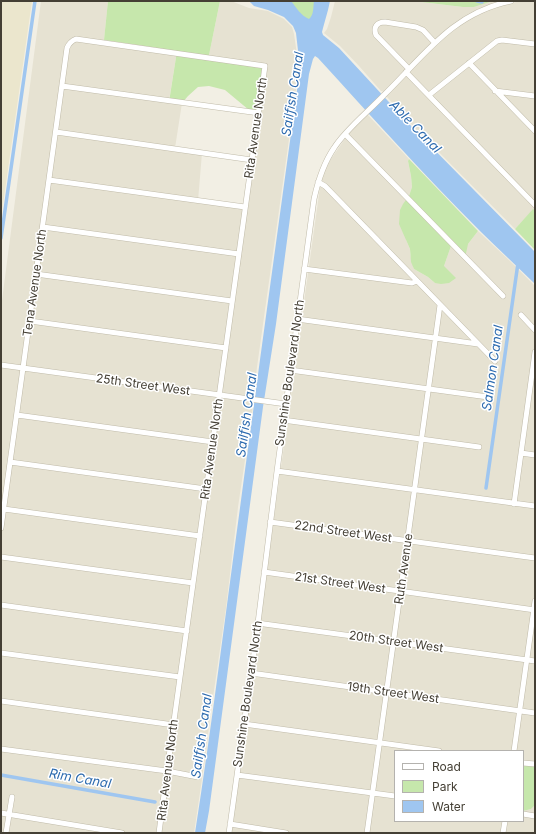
<!DOCTYPE html>
<style>
body{margin:0}
#map{position:relative;width:536px;height:834px;overflow:hidden;background:#f2efe4;font-family:Inter,sans-serif}
canvas{display:block}
.frame{position:absolute;inset:0;border:2px solid #443f34;pointer-events:none}
.legend{position:absolute;left:394px;top:750px;width:130px;height:72px;box-sizing:border-box;background:#fff;border:1px solid #b4b2ae;margin:0;padding:5px 7px;list-style:none;font-size:12px;color:#443f34}
.legend li{display:flex;align-items:center;gap:8px;height:20px}
.legend b{width:20px;border:1px solid #b4b2ae}
</style>
<div id="map">
<canvas width="536" height="834"></canvas>
<div class="frame"></div>
<ul class="legend">
<li><b style="height:5px;background:#fff"></b>Road</li>
<li><b style="height:11px;background:#c6e7ac"></b>Park</li>
<li><b style="height:11px;background:#9fc6f0"></b>Water</li>
</ul>
</div>
<script>
const g = document.querySelector('canvas').getContext('2d');
g.lineJoin = 'round';
function fillPath(path, color) {
  g.fillStyle = color;
  g.fill(path, 'evenodd');
}
function stroke(path, color, width, dash) {
  g.strokeStyle = color;
  g.lineWidth = width;
  g.lineCap = dash ? 'butt' : 'round';
  g.setLineDash(dash || []);
  g.stroke(path);
}
function write(font, color, halo, rows, align = 'center') {
  g.font = font + ' Inter,sans-serif';
  g.lineWidth = 3;
  g.setLineDash([]);
  g.textBaseline = 'middle';
  g.strokeStyle = halo;
  g.fillStyle = color;
  for (const [text, x, y, turn = 0] of rows) {
    g.save();
    g.translate(x, y);
    g.rotate((+turn || 0) * Math.PI / 180);
    g.textAlign = isNaN(turn) ? turn : align;
    if (halo) g.strokeText(text, 0, 0);
    g.fillText(text, 0, 0);
    g.restore();
  }
}
fillPath(new Path2D(`
 M41,1H108L104,40L177,51L169,101L182,103L175,148L202,153L198,201L243,206L260,106L262,68L208,60L220,1H231L249,8L268,11L284,19L292,27L294,34L299,68L257,367L252,413L238,507L226,608L210,718L206,752L194,833H1V308Z
 M335,1H413L463,7H474L493,1H502L477,10L450,27L429,45L385,92L381,91L359,66L340,46L324,33L327,29L331,17Z
 M525,1H535V211L533,210L515,229L413,126L387,97V96L431,48L458,25L487,10L509,3Z
 M367,114L409,159L408,161L411,176L412,187L409,196L406,240L410,249V254L414,269L428,277L435,283L444,266L451,246L468,244L478,231L510,261L535,286V766L523,765V751H395V821H523V811L531,809L535,805V833H230L321,180L326,166L347,136Z`), '#e6e2d2');
fillPath(new Path2D(`
 M1,1H32L1,218Z`), '#ebe6cd');
fillPath(new Path2D(`
 M108,1H220L208,60L262,68L260,106L259,113L249,110L225,90L209,86L198,87L188,96L182,103L169,102L177,51L104,40Z
 M266,1H317L309,34Z
 M413,1H493L474,7H463Z
 M409,159L478,231L468,244L465,258L451,246L444,266L456,278L449,283L441,284L435,283L428,277L414,269L411,262L410,249L399,224L400,210L403,204L409,196L412,187L411,176L408,161Z
 M533,209L535,211V250L515,229Z
 M523,765L535,766V805L531,809L523,811Z`), '#c6e7ac');
fillPath(new Path2D(`
 M249,1H291C296,7 301,16 309,19C314,15 313,7 314,1H330L328,10L323,28L322,32L323,35L339,48L412,127L535,252V284C517,266 498,249 480,231C424,175 371,116 318,58L315,56L313,59L309,74L276,324L263,407L209,811L205,833H195C212,725 225,617 240,508C246,461 253,414 259,367L300,68L296,33L293,26L284,17L268,10L254,6Z`), '#9fc6f0');
stroke(new Path2D(`
 M477,1L482,2
 M1,238L35,1
 M486,488L518,263
 M1,775L155,802`), '#9fc6f0', 3.5);
const minor = new Path2D(`
 M469,63L535,131
 M409,69L376,35C373,27 377,22 385,22L416,27L423,30L434,42
 M406,72L535,205
 M62,86L259,113
 M495,91L535,96
 M429,95L497,41L502,40L535,44
 M56,132L252,160
 M345,134L503,296
 M49,180L245,207
 M318,182L325,186L495,361
 M43,227L239,254
 M304,269L412,283L417,281
 M36,274L232,301
 M521,315L535,330
 M297,319L478,344
 M30,321L226,348
 M1,365L286,404
 M290,370L488,397
 M17,415L213,442
 M283,420L479,447
 M521,453L535,455
 M10,462L206,489
 M277,471L535,506
 M514,504L535,352
 M4,509L200,536
 M270,522L535,558
 M1,528L67,48C69,43 71,41 76,39L265,66L167,771L159,833
 M1,557L193,583
 M264,572L535,610
 M1,605L187,631
 M257,623L535,661
 M1,653L180,677
 M251,673L535,713
 M1,701L174,725
 M244,724L439,751
 M1,749L167,771L198,777
 M514,751L535,601
 M523,763L535,764
 M237,775L395,796
 M1,813L122,833
 M523,814L535,816
 M230,824L286,833
 M6,833L12,797
 M229,833L257,631L277,471L314,199C318,181 323,164 334,148C346,129 368,112 384,95C424,56 452,13 511,1
 M367,833L440,305
 M503,833L505,821`);
stroke(minor, '#c0bba9', 6);
stroke(minor, '#fff', 5);
write('12px', '#443f34', '#fff', [
 ["Rita Avenue North",256,128,-82],
 ["Tena Avenue North",35,283,-82],
 ["Sunshine Boulevard North",290,373,-82],
 ["25th Street West",143,385,8],
 ["Rita Avenue North",212,449,-82],
 ["22nd Street West",343,532,8],
 ["Ruth Avenue",404,569,-82],
 ["21st Street West",340,583,8],
 ["20th Street West",396,642,8],
 ["19th Street West",393,693,8],
 ["Sunshine Boulevard North",248,694,-82],
 ["Rita Avenue North",168,770,-83]
]);
write('italic 13px', '#2d6baf', '#fff', [
 ["Sailfish Canal",293,94,-81],
 ["Able Canal",415,127,46],
 ["Salmon Canal",493,368,-82],
 ["Sailfish Canal",247,415,-82],
 ["Sailfish Canal",202,736,-82],
 ["Rim Canal",80,779,10]
]);
</script>
